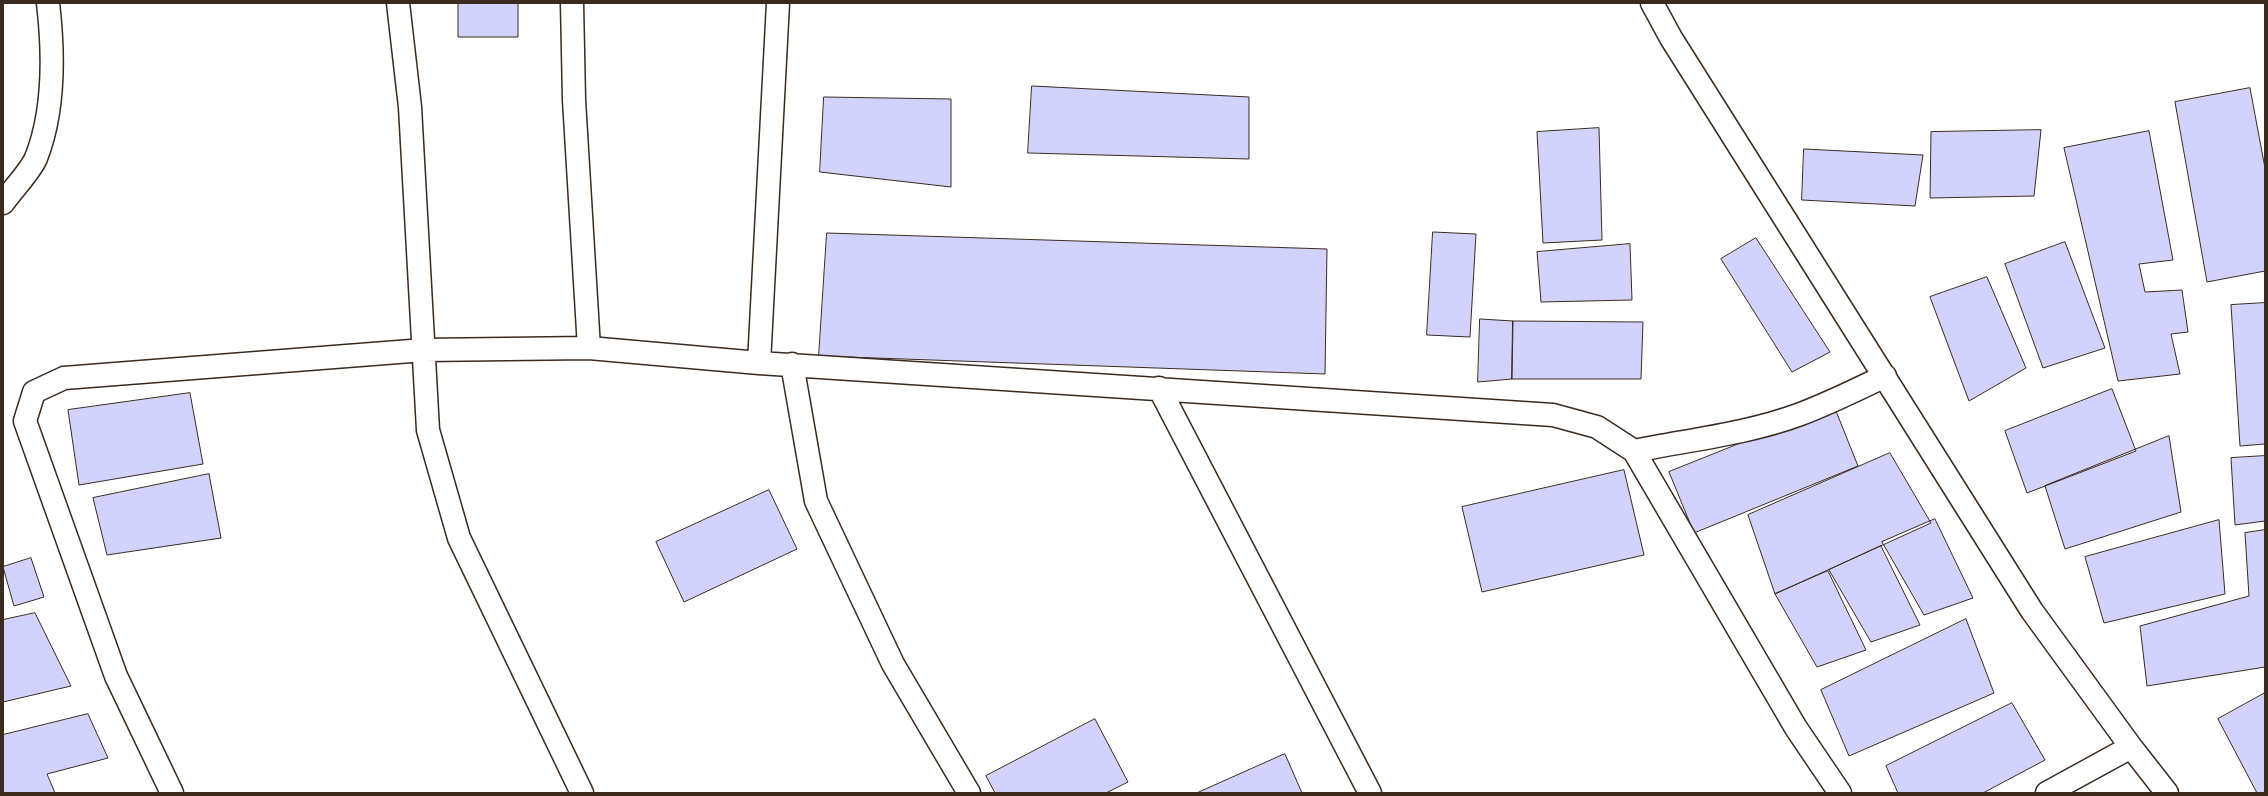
<!DOCTYPE html>
<style>
body{margin:0}
#map{position:relative;width:2268px;height:796px;overflow:hidden;background:#fff;font-family:"Shantell Sans",sans-serif}
canvas{display:block}
.frame{position:absolute;inset:0;border:4px solid #3b2a1e;pointer-events:none}
</style>
<div id="map">
<canvas width="2268" height="796"></canvas>
<div class="frame"></div>
</div>
<script>
const g = document.querySelector('canvas').getContext('2d');
g.lineJoin = 'round';
function fillPath(path, color) {
  g.fillStyle = color;
  g.fill(path, 'evenodd');
}
function stroke(path, color, width, dash) {
  g.strokeStyle = color;
  g.lineWidth = width;
  g.lineCap = dash ? 'butt' : 'round';
  g.setLineDash(dash || []);
  g.stroke(path);
}
const building = new Path2D(`
 M471,3H518V37H458V4Z
 M1032,86L1249,97V159L1028,153Z
 M2250,88L2265,168V271L2207,282L2175,102Z
 M824,97L951,99V187L820,172Z
 M1599,128L1602,240L1543,243L1537,132Z
 M2041,130L2034,196L1930,198L1931,132Z
 M2149,131L2173,260L2139,264L2145,292L2182,290L2188,332L2171,334L2180,374L2118,381L2064,148Z
 M1804,149L1923,155L1915,206L1802,200Z
 M1433,232L1476,234L1470,337L1427,335Z
 M827,233L1327,249L1325,374L819,356Z
 M1756,238L1830,352L1792,372L1721,259Z
 M2065,242L2105,348L2043,368L2005,264Z
 M1630,244L1632,300L1541,302L1537,252Z
 M1987,277L2026,368L1969,401L1930,297Z
 M2265,303V444L2240,446L2231,305Z
 M1480,319L1513,321L1512,379L1478,382Z
 M1513,321L1643,322L1641,379H1512Z
 M2112,389L2136,451L2027,493L2005,431Z
 M190,393L203,464L79,485L68,410Z
 M1834,406L1858,466L1694,533L1669,472Z
 M2169,436L2181,512L2065,549L2045,486Z
 M1890,453L1931,523L1775,594L1748,515Z
 M2265,456V521L2235,525L2231,458Z
 M1624,470L1644,555L1482,592L1462,507Z
 M209,474L221,538L107,555L93,498Z
 M769,490L797,549L684,602L656,542Z
 M1935,519L1973,598L1924,615L1882,542Z
 M2219,520L2225,594L2104,623L2085,557Z
 M2265,530V667L2147,686L2140,626L2249,596L2245,533Z
 M1881,546L1920,625L1871,642L1829,570Z
 M31,558L44,597L14,606L3,567Z
 M1828,571L1866,650L1817,667L1775,594Z
 M35,613L71,686L3,702V620Z
 M1966,619L1994,693L1849,756L1821,690Z
 M2265,693V793H2257L2218,719Z
 M2012,703L2045,760L1983,793H1898L1886,766Z
 M88,714L108,758L47,774L55,793H3V735Z
 M1095,719L1128,782L1106,793H995L986,776Z
 M1285,754L1302,793H1197Z`);
fillPath(building, '#d2d3fc');
stroke(building, '#3b2a1e', 1);
const minor = new Path2D(`
 M398,3L410,107L428,430L459,538L582,793
 M572,3L574,100L589,348
 M1652,3L1671,38L2032,611L2131,747L2167,793
 M3,203C12,190 30,172 36,158C55,110 54,54 48,3
 M759,363L778,3
 M792,364L816,501L893,664L969,793
 M1159,388L1370,793
 M1634,451C1688,440 1746,434 1798,415C1828,404 1856,390 1885,376
 M172,793L116,676L25,421L34,392L64,378L424,350L589,348L759,363L1553,415L1597,427L1634,451L1796,728L1840,793
 M2047,793L2131,747`);
stroke(minor, '#3b2a1e', 25);
stroke(minor, '#fff', 22);
</script>
